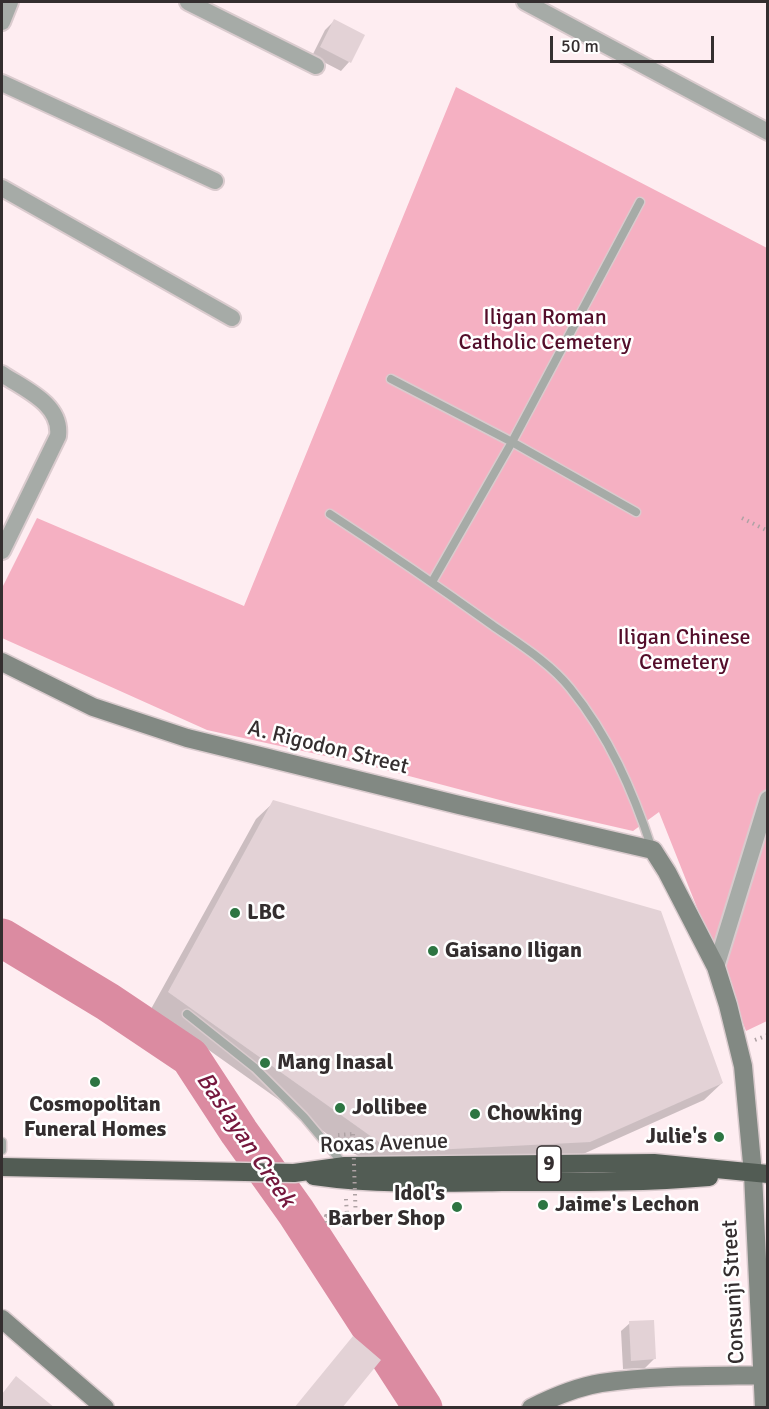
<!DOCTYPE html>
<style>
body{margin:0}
#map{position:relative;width:769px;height:1409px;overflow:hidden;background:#feedf1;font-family:Signika,sans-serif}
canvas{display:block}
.frame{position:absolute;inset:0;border:3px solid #342e2f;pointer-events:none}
.scale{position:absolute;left:550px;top:36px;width:164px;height:27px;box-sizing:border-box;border:3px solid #342e2f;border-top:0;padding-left:8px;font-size:18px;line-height:21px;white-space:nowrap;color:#342e2f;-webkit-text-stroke:4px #fff;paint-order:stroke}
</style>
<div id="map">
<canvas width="769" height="1409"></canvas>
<div class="frame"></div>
<div class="scale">50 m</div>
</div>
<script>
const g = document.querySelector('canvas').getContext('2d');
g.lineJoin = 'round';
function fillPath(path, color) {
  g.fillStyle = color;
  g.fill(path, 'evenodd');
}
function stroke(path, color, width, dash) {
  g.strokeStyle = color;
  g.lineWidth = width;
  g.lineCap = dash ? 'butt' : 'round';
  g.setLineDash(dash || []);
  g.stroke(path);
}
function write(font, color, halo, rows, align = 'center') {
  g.font = font + ' Signika,sans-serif';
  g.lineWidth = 5;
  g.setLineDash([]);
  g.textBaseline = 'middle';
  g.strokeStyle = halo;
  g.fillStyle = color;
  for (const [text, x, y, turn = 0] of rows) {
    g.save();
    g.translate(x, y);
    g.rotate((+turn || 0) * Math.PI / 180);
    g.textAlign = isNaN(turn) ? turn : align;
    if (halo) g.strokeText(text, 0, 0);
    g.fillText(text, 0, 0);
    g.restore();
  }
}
fillPath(new Path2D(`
 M456,87L767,248V1021L746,1031L659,812L633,831L515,804L371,766L207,730L2,638V588L37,518L244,606Z`), '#f5b0c2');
fillPath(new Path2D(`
 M334,21L363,36L349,62L341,71L312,56L325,30Z
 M274,802L722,1083L704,1100L572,1159L375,1168L151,1009L256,819Z
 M630,1323L654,1359L645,1368L623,1369L621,1331Z`), '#0003');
stroke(new Path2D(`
 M2,938L108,1002L190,1057L239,1132L296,1212L423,1408`), '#db8ba1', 39);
fillPath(new Path2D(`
 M334,19L365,35L351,63L320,47Z
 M273,800L661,911L723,1083L590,1142L393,1152L168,992Z
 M654,1320L656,1359L631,1361L629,1321Z
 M353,1336L381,1360L342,1408H294Z
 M16,1376L55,1408H2V1394Z`), '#e3d2d6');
const lane = new Path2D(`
 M391,379L512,442L640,202
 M330,514C385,550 439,587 492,625C519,644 549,662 570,688C609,736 633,791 652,849
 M432,582L512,442L636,512
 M187,1014L255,1068L304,1117L345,1166
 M2,1142V1150`);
const street = new Path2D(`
 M188,2L316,66
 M525,2L768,132
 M2,22L10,2
 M2,83L215,181
 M2,188L232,318
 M2,374C24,389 62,404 58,436L2,551
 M716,967L768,799`);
const secondary = new Path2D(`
 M2,662L93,707L187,738L459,805L653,850L667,872L716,967L728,1005L743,1066L753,1174L764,1408
 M2,1319L105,1408
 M531,1408C553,1397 576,1387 601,1383C655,1375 712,1376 768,1375`);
const highway = new Path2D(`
 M2,1167L294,1173L345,1166L654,1163L768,1174
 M314,1176C376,1185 440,1183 502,1182C571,1182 640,1183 709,1177`);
stroke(lane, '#dacbce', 11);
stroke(street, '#dacbce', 20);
stroke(secondary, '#dacbce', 21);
stroke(highway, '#dacbce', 21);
stroke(new Path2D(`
 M742,518L768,531
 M755,1040L768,1035
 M338,1135L353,1134
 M346,1199L347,1215L326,1216L327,1225L356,1224`), '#aea2a4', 4, [1.5, 4.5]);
stroke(lane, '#a6aba7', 8);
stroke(street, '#a6aba7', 16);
stroke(secondary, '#828983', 18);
stroke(highway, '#525c54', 18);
stroke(new Path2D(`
 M353,1134L356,1224`), '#aea2a4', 4, [1.5, 4.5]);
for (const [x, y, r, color] of [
 [235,913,6,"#2d7542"],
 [433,951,6,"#2d7542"],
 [265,1063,6,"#2d7542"],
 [95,1082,6,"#2d7542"],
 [340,1108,6,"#2d7542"],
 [475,1114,6,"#2d7542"],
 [719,1137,6,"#2d7542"],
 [543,1205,6,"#2d7542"],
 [457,1207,6,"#2d7542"]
]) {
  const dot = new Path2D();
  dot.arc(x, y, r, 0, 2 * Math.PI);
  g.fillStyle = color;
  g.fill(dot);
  stroke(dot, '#fff', 2);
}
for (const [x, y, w] of [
 [549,1164,24]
]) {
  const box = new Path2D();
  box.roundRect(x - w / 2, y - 18, w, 36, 4.5);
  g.fillStyle = '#fff';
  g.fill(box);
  stroke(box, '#342e2f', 1.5);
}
write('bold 21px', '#342e2f', null, [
 ["9",549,1164]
]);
write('22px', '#540d2a', '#fff', [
 ["Iligan Roman",545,318],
 ["Catholic Cemetery",545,343],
 ["Iligan Chinese",684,638],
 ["Cemetery",684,663]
]);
write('22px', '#342e2f', '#fff', [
 ["A. Rigodon Street",328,748,14],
 ["Roxas Avenue",384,1144,-2],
 ["Consunji Street",734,1292,-93]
]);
write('bold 22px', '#342e2f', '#fff', [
 ["LBC",247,913],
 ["Gaisano Iligan",445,951],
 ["Mang Inasal",277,1063],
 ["Cosmopolitan",95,1105,"center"],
 ["Funeral Homes",95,1130,"center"],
 ["Jollibee",352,1108],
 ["Chowking",487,1114],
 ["Julie's",707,1137,"right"],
 ["Idol's",445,1194,"right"],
 ["Barber Shop",445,1219,"right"],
 ["Jaime's Lechon",555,1205]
], 'left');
write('italic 24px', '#75173d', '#fff', [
 ["Baslayan Creek",245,1140,56]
]);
</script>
